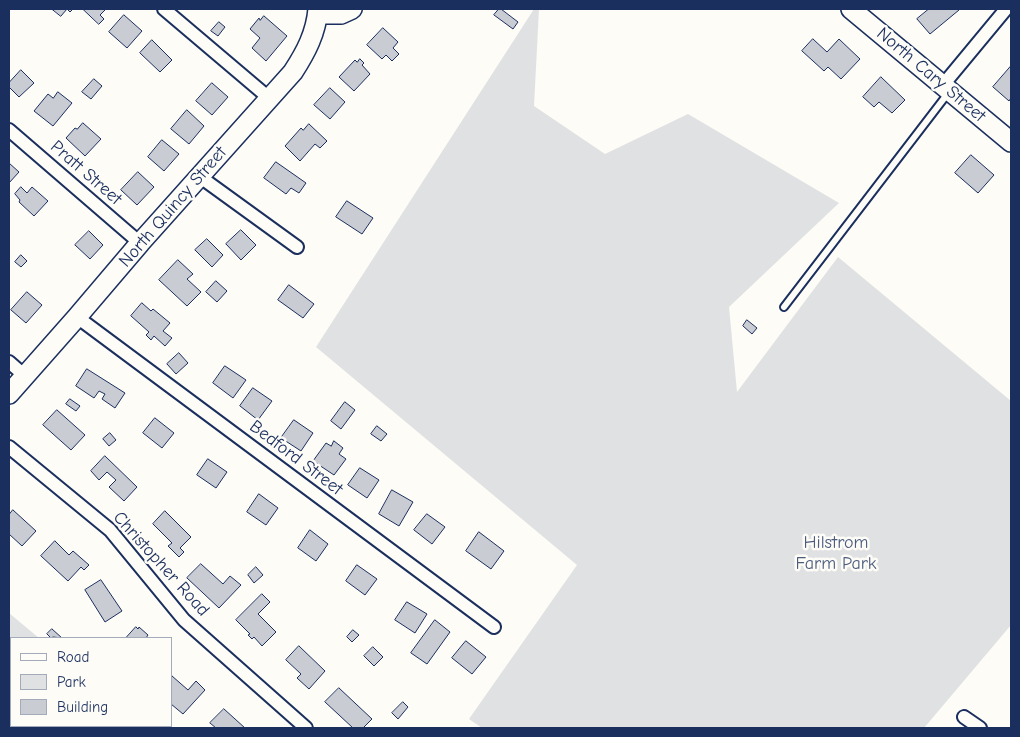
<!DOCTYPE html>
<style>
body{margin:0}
#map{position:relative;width:1020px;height:737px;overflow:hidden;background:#fdfcf7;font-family:"Comic Neue",sans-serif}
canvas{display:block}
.frame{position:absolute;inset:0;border:10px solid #1b2f5e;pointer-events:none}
.legend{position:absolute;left:10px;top:637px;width:162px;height:90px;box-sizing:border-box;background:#fdfcf7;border:1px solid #a3aaba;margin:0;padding:6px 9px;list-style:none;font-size:15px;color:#1b2f5e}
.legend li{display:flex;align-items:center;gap:10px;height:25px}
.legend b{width:25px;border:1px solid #a3aaba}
</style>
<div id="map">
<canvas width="1020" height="737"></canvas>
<div class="frame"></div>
<ul class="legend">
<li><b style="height:6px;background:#fdfcf7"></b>Road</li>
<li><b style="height:14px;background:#e0e1e3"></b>Park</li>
<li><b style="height:14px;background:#c9ccd3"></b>Building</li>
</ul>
</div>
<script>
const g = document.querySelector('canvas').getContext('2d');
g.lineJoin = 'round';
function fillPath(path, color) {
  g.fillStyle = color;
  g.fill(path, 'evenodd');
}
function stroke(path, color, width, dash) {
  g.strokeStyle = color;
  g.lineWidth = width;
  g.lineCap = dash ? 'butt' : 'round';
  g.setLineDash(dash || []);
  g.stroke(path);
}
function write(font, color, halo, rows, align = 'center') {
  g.font = font + ' "Comic Neue",sans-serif';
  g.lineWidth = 5;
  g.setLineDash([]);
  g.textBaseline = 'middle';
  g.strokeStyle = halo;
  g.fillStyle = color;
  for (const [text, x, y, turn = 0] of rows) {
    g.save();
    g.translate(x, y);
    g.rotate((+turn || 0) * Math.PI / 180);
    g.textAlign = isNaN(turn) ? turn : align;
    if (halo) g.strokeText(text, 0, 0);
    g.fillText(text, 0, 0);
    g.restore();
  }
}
fillPath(new Path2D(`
 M534,9H539L534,106L605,154L688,114L839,203L729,307L737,392L838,257L1011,401V625L924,728H482L469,719L577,565L316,347Z
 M9,613L39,638H11V726H144L147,728H9Z`), '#e0e1e3');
const building = new Path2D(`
 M52,9H73L70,12L67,9L61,16Z
 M83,9H106L100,15L104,19L99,24Z
 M499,9H501L518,22L513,29L494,15Z
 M929,9H959V10L930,34L917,19Z
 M124,15L142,31L127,48L109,32Z
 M264,16L287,36L266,61L252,48L260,38L250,29L259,18L260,20Z
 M219,22L225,27L218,36L211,31Z
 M383,28L398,42L393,48L399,54L392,61L386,55L382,59L367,45Z
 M813,39L827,52L839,39L860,59L841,79L828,67L824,71L802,51Z
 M152,40L172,60L160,72L140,53Z
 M360,59L364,63L362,65L370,74L354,91L339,77L355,60L357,62Z
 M1011,66V98L1009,101L993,87Z
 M21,70L34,83L19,97L9,87V83Z
 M881,77L905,100L892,113L879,102L874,107L863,97Z
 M94,79L102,86L91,99L82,92Z
 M212,83L228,97L212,115L196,101Z
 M330,88L345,102L330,119L314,105Z
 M58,92L72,103L53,126L34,111L48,94L53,98Z
 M187,110L204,126L189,144L171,129Z
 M83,123L101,139L85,156L66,138L75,128L77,129Z
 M309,124L327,141L320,148L315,144L300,161L285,146L301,128L303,130Z
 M162,140L179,154L164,171L148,157Z
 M971,155L994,175L978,193L955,173Z
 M276,162L306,183L299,193L291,188L286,194L264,178Z
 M9,163L19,172L9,183Z
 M138,172L154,187L137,205L121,190Z
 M21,187L27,193L32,187L48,201L34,216L19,202L20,200L15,194Z
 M347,201L373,218L362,234L336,217Z
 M241,230L256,245L241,260L226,244Z
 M89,231L103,245L90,259L75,245Z
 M207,239L223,255L212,267L195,250Z
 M21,255L27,261L21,267L15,262Z
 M178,260L193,274L187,279L201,292L187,306L159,280Z
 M216,281L227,291L217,302L206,292Z
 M289,285L314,304L303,318L278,300Z
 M27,292L42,305L26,323L11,310Z
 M142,303L151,311L153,309L170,323L163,331L172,338L165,346L154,336L151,340L146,335L149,332L131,316Z
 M747,320L757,328L752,334L743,326Z
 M179,353L188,363L176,374L167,364Z
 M225,366L246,380L233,398L213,383Z
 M87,369L125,393L115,408L102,399L105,394L99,391L94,398L76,386Z
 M253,388L272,401L258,420L240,406Z
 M70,399L80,406L76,411L66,404Z
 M345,402L355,410L341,429L331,421Z
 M57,410L85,435L71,450L43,425Z
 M155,418L174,433L162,448L143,433Z
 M294,420L313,433L301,451L281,438Z
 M377,426L387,434L381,441L371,434Z
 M110,433L116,440L109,446L103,439Z
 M334,441L343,448L339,454L346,459L334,475L313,461L326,443L331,446Z
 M105,456L137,487L124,501L109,487L116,480L107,472L99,480L91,471Z
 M208,459L227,472L216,488L197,475Z
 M360,468L379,480L367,498L348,485Z
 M392,490L413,502L399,526L379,514Z
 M259,494L278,508L266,525L247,512Z
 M13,510L36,531L22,546L9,534V515Z
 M165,511L191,537L180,548L184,552L179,557L168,546L172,543L153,524Z
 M427,514L445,527L432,544L414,530Z
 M310,530L328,544L316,561L298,548Z
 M479,532L504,551L491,569L466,551Z
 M55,541L69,555L73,551L89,565L84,570L81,567L68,581L41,556Z
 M201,564L223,584L230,576L241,585L219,608L187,578Z
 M357,565L377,579L365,595L346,581Z
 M256,567L263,575L254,583L248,575Z
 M101,580L122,611L105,622L85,590Z
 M262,594L270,602L258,614L276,632L262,646L254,637L252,639L248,635L250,634L236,620Z
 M407,602L427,614L415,633L395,620Z
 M435,620L450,632L427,664L411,653Z
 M136,627L138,629L139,627L148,635L146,638H126Z
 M52,629L62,638L53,637L51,638L47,634Z
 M353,630L359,635L352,642L347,637Z
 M466,641L486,657L472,674L452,658Z
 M299,646L325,671L309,689L297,678L301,674L286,660Z
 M373,647L383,657L374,666L364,656Z
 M172,676L188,690L196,681L205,690L183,714L171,704V677Z
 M339,688L372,719L363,728H353L325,702Z
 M403,702L408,707L398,719L392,713Z
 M224,709L245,728H216L210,723Z`);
fillPath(building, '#c9ccd3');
stroke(building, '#1b2f5e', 1);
const lane = new Path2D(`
 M784,307L949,92`);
const street = new Path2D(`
 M164,9L269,98
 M943,85L1006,9
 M9,130L140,243
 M199,176L297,247
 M77,317L494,627
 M9,362L25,376
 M9,447L110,530L184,620L306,728
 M964,717L980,728`);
const secondary = new Path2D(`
 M851,9L1011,142
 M318,14H341L352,9
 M9,394L77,317L140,243L293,72C306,52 316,33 318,9`);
stroke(lane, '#1b2f5e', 10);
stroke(street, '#1b2f5e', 16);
stroke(secondary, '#1b2f5e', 22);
stroke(lane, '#fdfcf7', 6);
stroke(street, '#fdfcf7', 12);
stroke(secondary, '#fdfcf7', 19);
write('18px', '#1b2f5e', '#fdfcf7', [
 ["North Cary Street",931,75,40],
 ["Pratt Street",86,173,41],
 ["North Quincy Street",173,207,-49],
 ["Bedford Street",296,458,37],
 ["Christopher Road",161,564,48]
]);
write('18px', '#4c5c7f', '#fdfcf7', [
 ["Hilstrom",836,543],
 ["Farm Park",836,564]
]);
</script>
